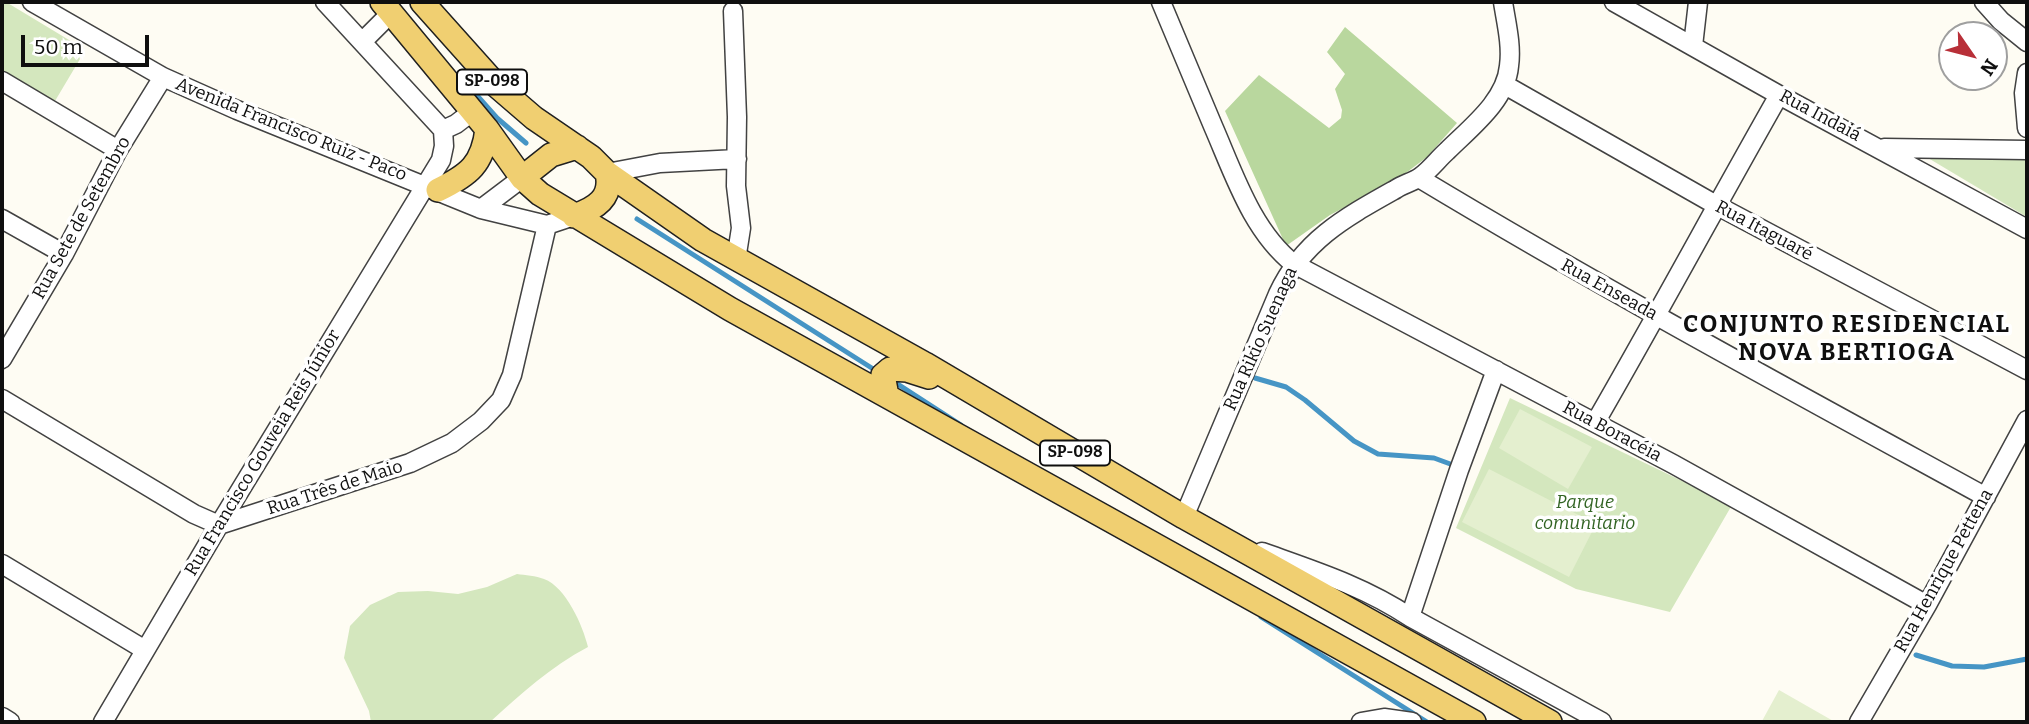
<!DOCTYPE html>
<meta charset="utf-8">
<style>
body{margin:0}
#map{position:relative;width:2029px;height:724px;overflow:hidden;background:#fefcf3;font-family:Bitter,serif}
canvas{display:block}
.frame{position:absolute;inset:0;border:4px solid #0f0f0f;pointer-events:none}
.north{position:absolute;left:1938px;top:21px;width:70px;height:70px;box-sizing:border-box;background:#fff;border:2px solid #9f9f9f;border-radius:50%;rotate:125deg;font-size:19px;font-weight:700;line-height:28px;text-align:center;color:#0f0f0f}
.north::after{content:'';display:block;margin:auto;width:24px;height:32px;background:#b82f38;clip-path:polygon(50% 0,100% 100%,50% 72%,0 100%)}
.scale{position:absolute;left:21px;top:35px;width:128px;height:32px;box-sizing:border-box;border:4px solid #0f0f0f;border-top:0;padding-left:9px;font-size:21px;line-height:24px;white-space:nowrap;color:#0f0f0f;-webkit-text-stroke:5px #fff;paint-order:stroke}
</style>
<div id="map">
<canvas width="2029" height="724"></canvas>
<div class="frame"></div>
<div class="north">N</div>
<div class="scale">50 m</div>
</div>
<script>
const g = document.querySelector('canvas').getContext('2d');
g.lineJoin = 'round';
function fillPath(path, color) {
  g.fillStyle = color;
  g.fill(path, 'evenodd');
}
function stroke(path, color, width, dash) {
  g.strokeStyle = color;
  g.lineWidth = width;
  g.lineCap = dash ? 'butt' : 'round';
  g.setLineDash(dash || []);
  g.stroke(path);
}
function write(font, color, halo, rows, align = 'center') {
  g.font = font + ' Bitter,serif';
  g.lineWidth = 7;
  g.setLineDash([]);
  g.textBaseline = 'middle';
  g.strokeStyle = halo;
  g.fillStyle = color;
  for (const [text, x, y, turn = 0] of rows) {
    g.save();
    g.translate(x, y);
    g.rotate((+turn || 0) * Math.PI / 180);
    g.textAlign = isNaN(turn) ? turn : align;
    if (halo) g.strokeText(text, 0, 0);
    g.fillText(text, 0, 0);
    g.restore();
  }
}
fillPath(new Path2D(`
 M2,2H6L74,43L80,59L55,101L2,70Z
 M1923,155L2027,158V217Z
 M1510,398L1732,505L1670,612L1576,589L1456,528Z
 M517,574C525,575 536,576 544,579C566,587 583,626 588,647C550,667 521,694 490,722H371L369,711L344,658L350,626L370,605L398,592L428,591L458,594L487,587Z`), '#d4e7be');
fillPath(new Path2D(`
 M1345,27L1457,123L1427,157L1398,179L1330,215L1286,246L1225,111L1259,75L1329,128L1341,118L1342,110L1335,89L1345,74L1327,52Z`), '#b9d79e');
fillPath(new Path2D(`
 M1520,409L1592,447L1568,489L1499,448Z
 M1489,469L1596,524L1569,577L1462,522Z
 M1779,690L1835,722H1764L1762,721Z`), '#e4efcf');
stroke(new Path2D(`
 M473,91L497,118L526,143
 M637,219L878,372
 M1255,378L1286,387L1305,400L1354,441L1378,454L1434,458L1453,465
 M893,381L961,425
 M1261,617L1427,722
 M1916,655L1952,666L1984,667L2027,659`), '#4695c5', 5);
const minor = new Path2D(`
 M32,2L163,77L237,110L481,209L547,225L574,216
 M325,2L443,130L456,124L473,111
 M1161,2C1178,43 1196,85 1213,126C1234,174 1252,231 1294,264L1673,464L1927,605
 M1614,2L1779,95L2027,229
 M1984,2L2001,21L2027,42
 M733,11L737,117L736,186L741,228L736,260
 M363,41L391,13
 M1693,46L1698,2
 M2027,73L2024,93L2027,128
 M2,81L118,150
 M1505,85L1716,205L2027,370
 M1884,148L2027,150
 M607,173L660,163L737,159
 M1419,178C1605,290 1796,393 1986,497
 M481,209L522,178
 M2,219L64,254
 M2,359L64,254L118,150L163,77
 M2,399L194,514L219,525L410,463L452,443L481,421L501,400L512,375L547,225
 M1595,423C1658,314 1717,204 1779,95
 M1184,517L1278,294C1303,240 1346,217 1396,189C1403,184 1413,182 1420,177C1430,170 1438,159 1447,151C1470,128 1506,101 1509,66C1512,45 1506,22 1503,2
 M1262,552C1315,571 1363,586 1410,617L1602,722
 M2,564L145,650
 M1410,617L1459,470L1496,370
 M2,717L10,722
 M103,722L219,525L441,160L444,146L443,130
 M1361,722L1384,718L1412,722
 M1859,722L1927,605L2027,420`);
const major = new Path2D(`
 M382,2L487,129L522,178L540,194L730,309L1474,722
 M422,2L498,87L534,118L591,157L607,173L703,240L925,364L1184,517L1550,722
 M522,178L551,155L577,147
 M438,190C469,175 483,164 487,129
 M574,216C595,209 613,198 607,173
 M887,396L883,375L890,369L907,370L929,377`);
stroke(minor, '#424242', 21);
stroke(major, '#202020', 26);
stroke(minor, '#fff', 18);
stroke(major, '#f0cf71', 23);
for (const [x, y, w] of [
 [492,82,70],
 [1075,453,70]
]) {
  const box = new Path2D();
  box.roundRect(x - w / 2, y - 12.5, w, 25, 5);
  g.fillStyle = '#fff';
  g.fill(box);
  stroke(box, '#0f0f0f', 2);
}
write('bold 16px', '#0f0f0f', null, [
 ["SP-098",492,82],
 ["SP-098",1075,453]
]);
write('18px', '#0f0f0f', '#fff', [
 ["Rua Indaiá",1820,116,28],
 ["Avenida Francisco Ruiz - Paco",291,130,22],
 ["Rua Sete de Setembro",82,218,-61],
 ["Rua Itaguaré",1764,231,28],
 ["Rua Enseada",1609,290,29],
 ["Rua Rikio Suenaga",1261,339,-66],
 ["Rua Boracéia",1612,432,28],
 ["Rua Francisco Gouveia Reis Júnior",263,453,-59],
 ["Rua Três de Maio",335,488,-18],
 ["Rua Henrique Pettena",1944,571,-61]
]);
write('italic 18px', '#326423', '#fff', [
 ["Parque",1585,503],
 ["comunitario",1585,524]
]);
g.letterSpacing = '2px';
write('bold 24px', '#0f0f0f', '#fff', [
 ["CONJUNTO RESIDENCIAL",1847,325],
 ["NOVA BERTIOGA",1847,353]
]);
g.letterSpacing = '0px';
</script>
